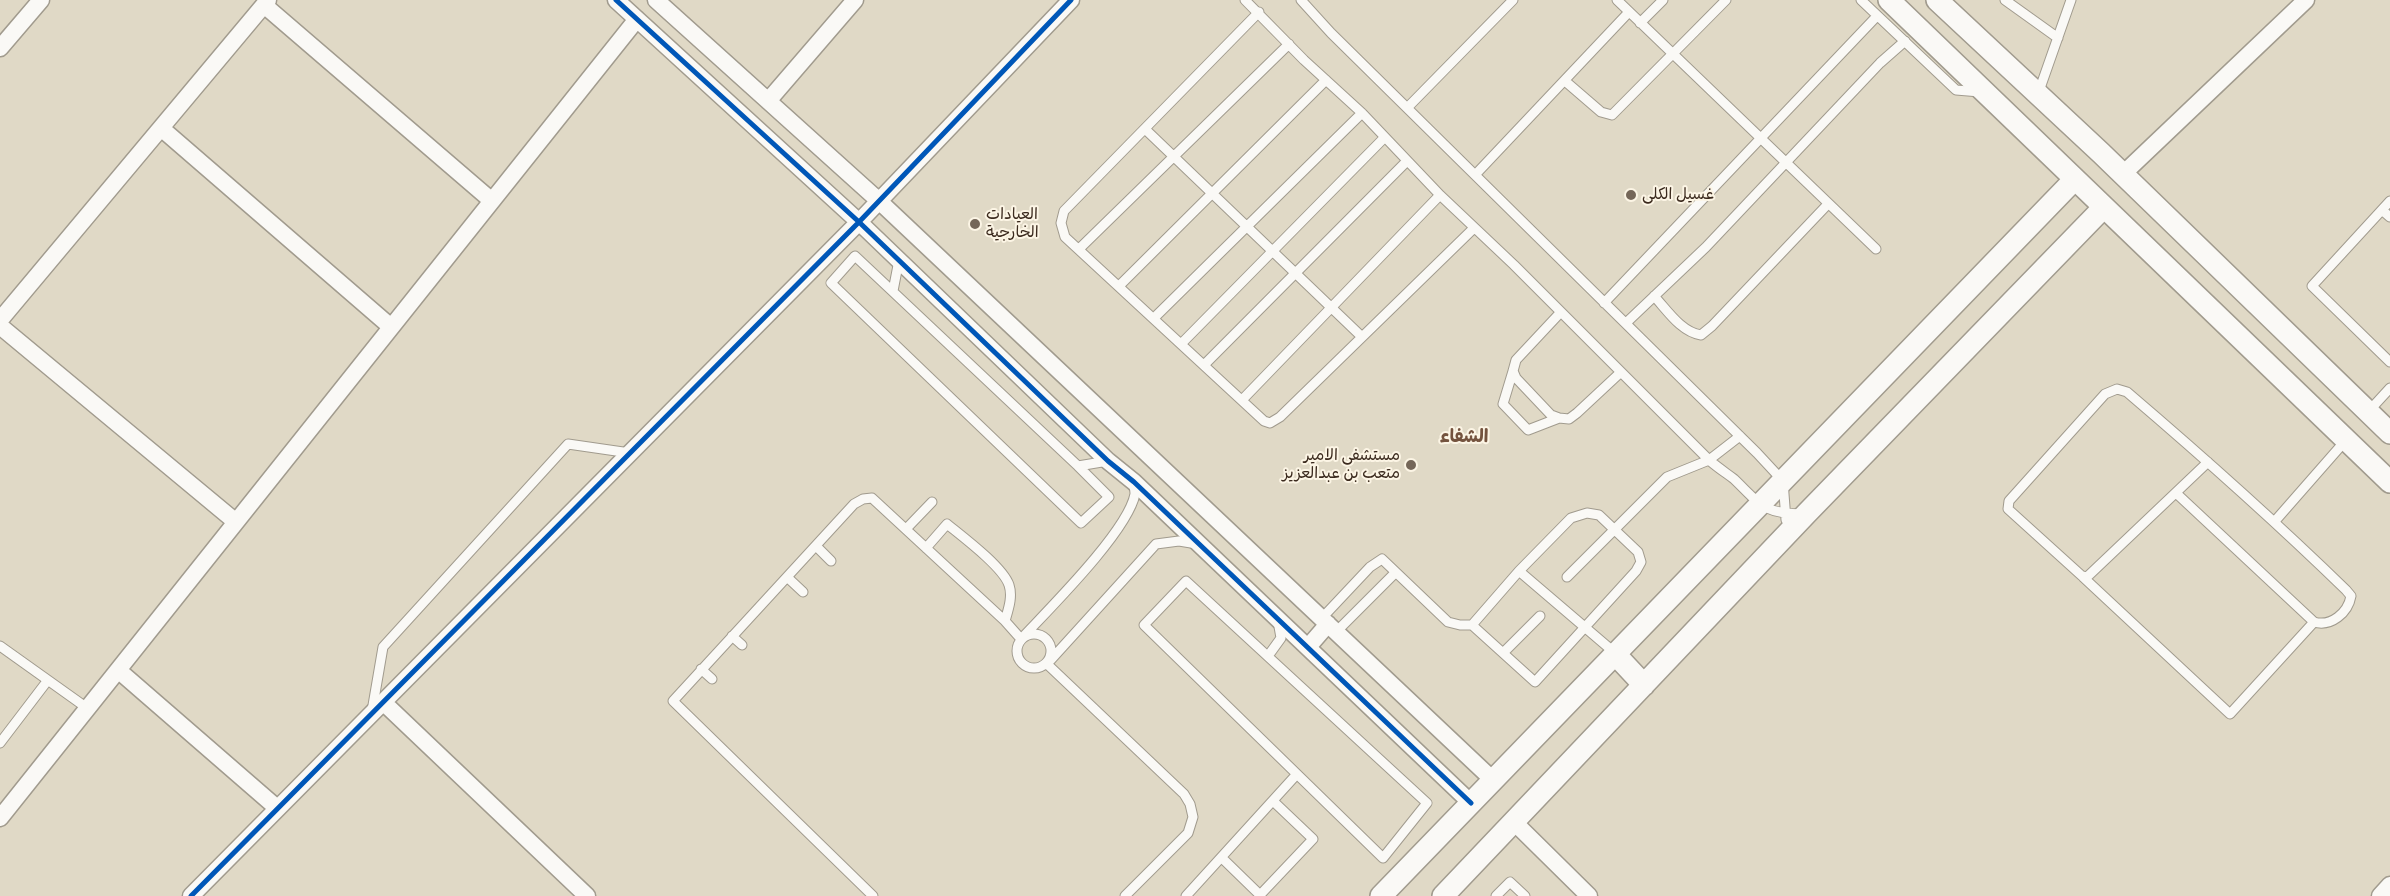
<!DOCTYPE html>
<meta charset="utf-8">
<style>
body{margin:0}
canvas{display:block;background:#e0d9c6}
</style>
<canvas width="2390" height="896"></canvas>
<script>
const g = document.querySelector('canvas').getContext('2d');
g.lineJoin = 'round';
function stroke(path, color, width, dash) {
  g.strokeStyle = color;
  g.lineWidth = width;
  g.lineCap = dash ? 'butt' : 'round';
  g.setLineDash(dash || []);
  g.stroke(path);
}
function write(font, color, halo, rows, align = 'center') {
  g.font = font + ' Itim,"Playpen Sans Arabic",sans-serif';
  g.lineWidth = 4;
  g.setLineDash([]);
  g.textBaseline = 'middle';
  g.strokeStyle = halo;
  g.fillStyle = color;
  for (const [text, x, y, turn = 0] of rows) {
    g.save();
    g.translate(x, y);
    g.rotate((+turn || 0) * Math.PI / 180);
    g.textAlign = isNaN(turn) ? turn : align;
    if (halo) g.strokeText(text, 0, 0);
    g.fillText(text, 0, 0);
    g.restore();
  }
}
const service = new Path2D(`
 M1245,0L1304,60L1362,113L1440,195L1514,265L1709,460C1717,467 1726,473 1734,479C1760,504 1763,514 1803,514
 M1301,0L1331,33L1757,453L1783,481L1786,520
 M1617,0L1876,249
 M1861,0L1956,90L1980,92
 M2005,0L2058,38
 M1259,12L1064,211L1061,223L1065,237L1264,421L1270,423L1280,417L1474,228
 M1640,23L1663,0
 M1565,81L1601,112L1612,115L1726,0
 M2038,94L2071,0
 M1408,107L1513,0
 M1145,129L1361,336
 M1475,175L1629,12
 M2390,201L2312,286L2390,362
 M2382,210L2390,217
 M1079,249L1289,44
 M1119,286L1326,80
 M893,291L899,260
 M1654,296C1667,310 1681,332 1701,335L1712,326L1828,204
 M1604,303L1877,16
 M1560,313L1516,360L1513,371L1516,378L1551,415L1559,418L1569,419L1577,413L1621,372
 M1154,318L1362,113
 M1626,323L1706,247L1880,63L1905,41
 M1181,344L1384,138
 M1204,365L1407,161
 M1513,371L1503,404L1528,430L1559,418
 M1242,400L1440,195
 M2368,412L2390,388
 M1078,466L855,256L831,283L1081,523L1109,497L1078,466L1108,461
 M2176,493L2314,622C2331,627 2348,613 2351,596L2346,590C2275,521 2202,456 2127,392L2117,389L2105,394L2009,501L2008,509L2082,576L2087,577L2208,462
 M2275,521L2346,440
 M906,529L932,502
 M816,546L831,561
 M926,548L947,524C963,537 1003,567 1009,585C1013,597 1008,610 1005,621
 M1519,571L1615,653
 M787,577L803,592
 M1567,577L1667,477L1709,460L1740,436
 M2083,577L2230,714L2314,622
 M1186,581L1427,803L1383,858L1144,625Z
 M1322,618L1370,567L1382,559L1448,622L1460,625H1472L1519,571L1571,518L1587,513L1599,515L1638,552L1641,562L1636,571L1535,682L1472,625
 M1336,632L1395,573
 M1017 651a17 17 0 1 1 34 0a17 17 0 1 1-34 0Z
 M732,636L742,645
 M0,646L87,708
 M1503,653L1540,616
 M1268,656L1281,638L1278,621
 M701,669L712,679
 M372,711L383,647L568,444L630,453
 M0,743L48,680
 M1222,858L1260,895
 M873,896L673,701L854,504L863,499L872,498L1005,621L1021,639C1049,609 1128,531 1135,494C1135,491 1134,486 1134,482
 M1125,896L1188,833L1193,817L1190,804L1184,794L1047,664L1156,544L1179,541L1197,544
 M1186,896L1297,774
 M1259,896L1313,839L1273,801
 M1496,896L1510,882L1525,896`);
const minor = new Path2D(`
 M616,0L859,222L1108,461L1134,482L1471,803
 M656,0L878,200L1493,780
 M264,5L492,201
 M0,48L41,0
 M768,101L855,0
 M161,128L391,327
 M2123,174L2306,0
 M0,320L268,0
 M0,326L236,522
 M1308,647L1328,624
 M118,670L277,808
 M383,702L587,896
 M0,818L637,19
 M1514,822L1589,896
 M191,896L859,222L1071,0
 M2380,896L2390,885`);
const tertiary = new Path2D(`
 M1889,0L2390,482
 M1937,0L2101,153L2390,433
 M1615,654L1644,685
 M1381,896L2075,179
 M1443,896L1806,514L2104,207`);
stroke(service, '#a19b8e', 11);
stroke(minor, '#a19b8e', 19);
stroke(tertiary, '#a19b8e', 24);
stroke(service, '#faf9f6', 9);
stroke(minor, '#faf9f6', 16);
stroke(tertiary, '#faf9f6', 21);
stroke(new Path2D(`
 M616,0L859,222L1108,461L1134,482L1471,803
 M191,896L859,222L1071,0`), '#0057b8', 5);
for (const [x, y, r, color] of [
 [1631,195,6,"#756759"],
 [975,224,6,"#756759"],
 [1411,465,6,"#756759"]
]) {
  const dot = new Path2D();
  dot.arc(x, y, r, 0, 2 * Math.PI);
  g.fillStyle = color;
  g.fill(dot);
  stroke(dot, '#fcf5e5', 2);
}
write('16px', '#3b2a1e', '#fcf5e5', [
 ["غسيل الكلى",1642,195],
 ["العيادات",986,215],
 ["الخارجية",986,233],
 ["مستشفى الامير",1400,456,"right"],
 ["متعب بن عبدالعزيز",1400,474,"right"]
], 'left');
write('bold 18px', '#74533e', '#fcf5e5', [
 ["الشفاء",1464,437]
]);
</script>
